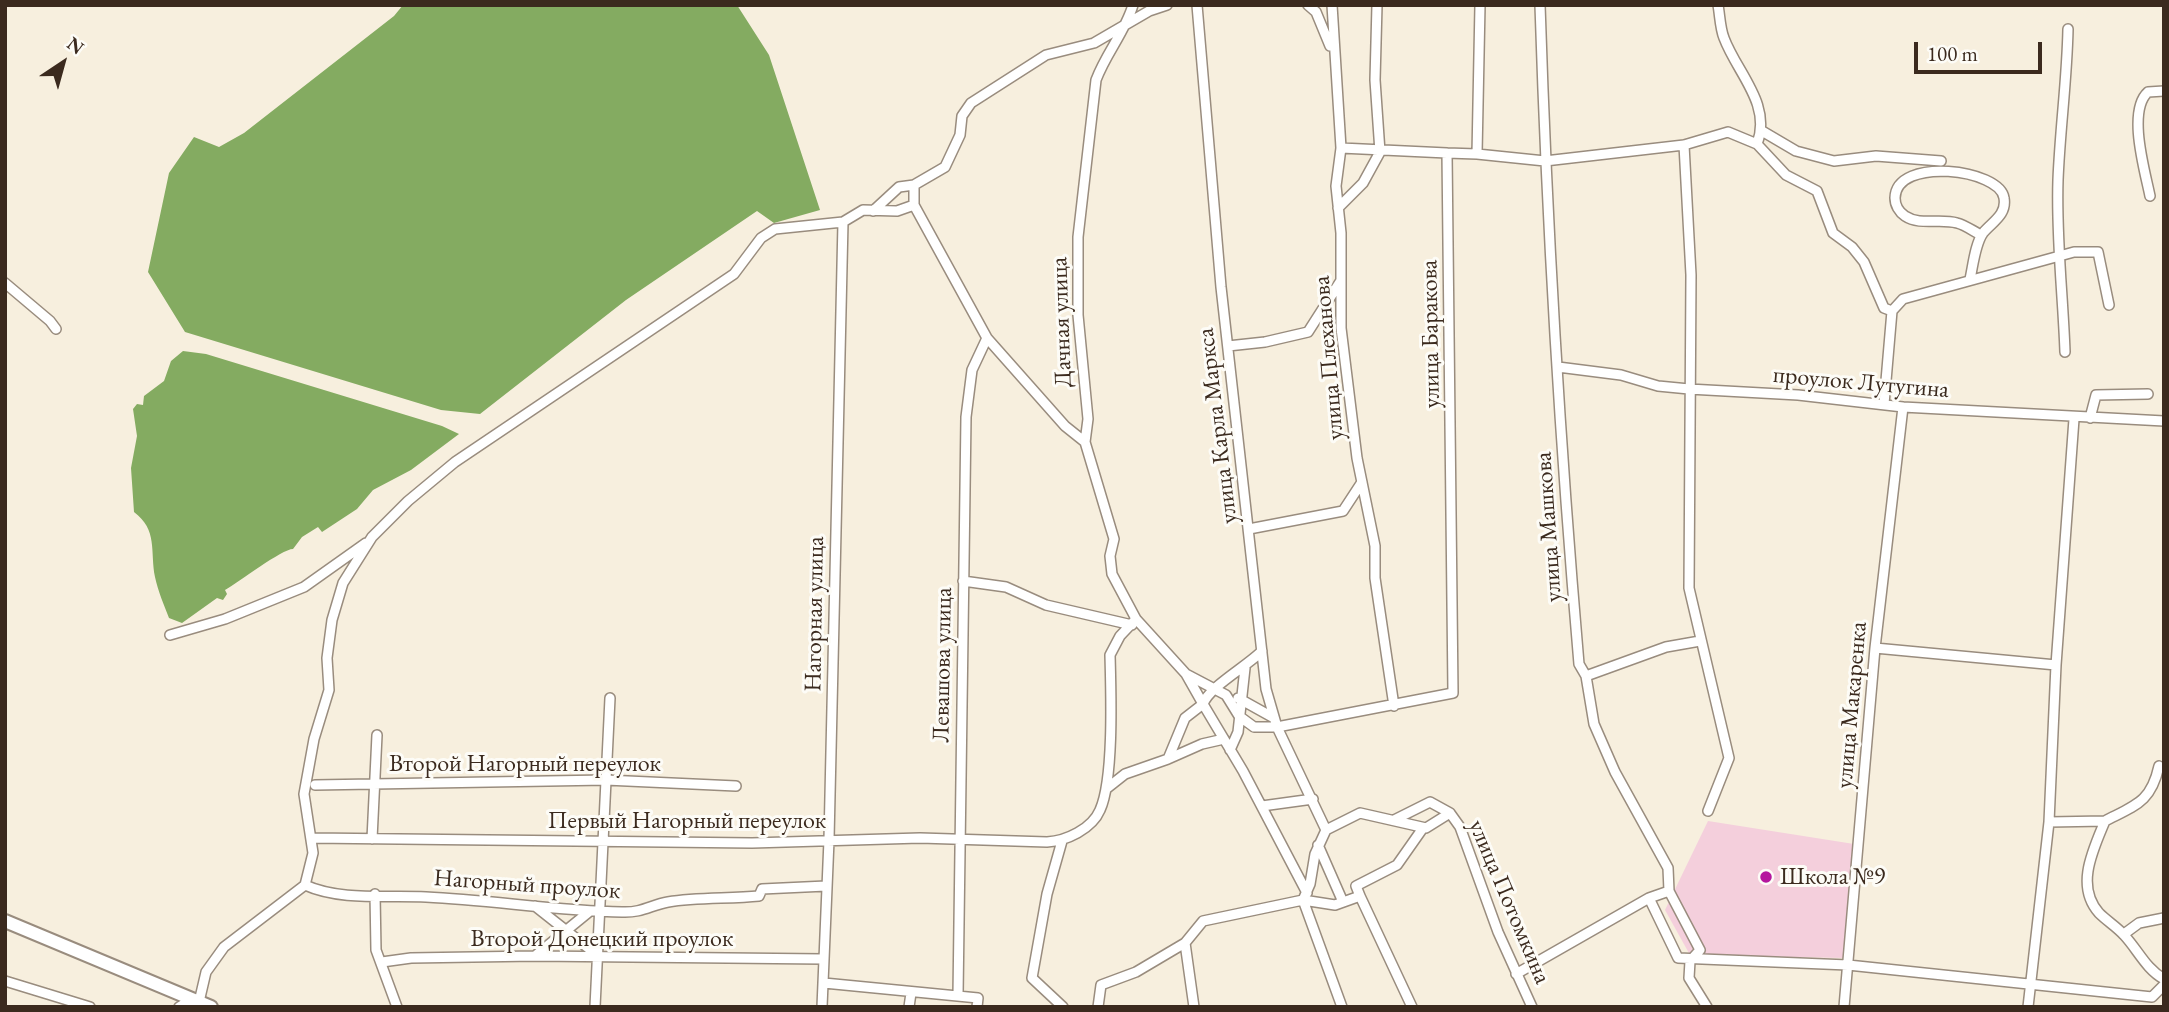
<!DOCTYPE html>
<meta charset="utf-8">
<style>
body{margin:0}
#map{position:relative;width:2169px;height:1012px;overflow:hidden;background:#f7efde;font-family:"EB Garamond",serif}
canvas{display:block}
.frame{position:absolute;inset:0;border:7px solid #3b2a1e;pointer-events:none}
.north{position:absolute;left:28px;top:28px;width:70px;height:70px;-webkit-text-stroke:5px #fdfcf7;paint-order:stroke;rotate:36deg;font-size:19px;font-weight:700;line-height:28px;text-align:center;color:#3b2a1e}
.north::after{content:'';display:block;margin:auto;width:24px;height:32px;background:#3b2a1e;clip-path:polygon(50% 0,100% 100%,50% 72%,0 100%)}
.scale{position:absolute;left:1914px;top:42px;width:128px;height:32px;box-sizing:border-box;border:4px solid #3b2a1e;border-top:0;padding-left:9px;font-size:21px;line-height:24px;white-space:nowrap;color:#3b2a1e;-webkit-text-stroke:5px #fdfcf7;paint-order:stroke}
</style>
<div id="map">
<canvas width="2169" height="1012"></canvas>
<div class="frame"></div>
<div class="north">N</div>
<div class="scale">100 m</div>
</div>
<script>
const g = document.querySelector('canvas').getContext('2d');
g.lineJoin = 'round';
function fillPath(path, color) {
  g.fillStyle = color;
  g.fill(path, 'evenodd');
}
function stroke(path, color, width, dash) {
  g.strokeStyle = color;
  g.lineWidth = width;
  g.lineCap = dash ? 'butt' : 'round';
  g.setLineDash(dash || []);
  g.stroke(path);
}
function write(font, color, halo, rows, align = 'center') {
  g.font = font + ' "EB Garamond",serif';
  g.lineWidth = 6;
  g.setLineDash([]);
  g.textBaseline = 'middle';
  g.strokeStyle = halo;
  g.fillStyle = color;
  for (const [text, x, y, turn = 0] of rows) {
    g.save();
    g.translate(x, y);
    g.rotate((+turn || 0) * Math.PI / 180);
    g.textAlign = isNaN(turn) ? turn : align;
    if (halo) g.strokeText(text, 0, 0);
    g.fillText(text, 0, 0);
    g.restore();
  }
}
fillPath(new Path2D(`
 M1708,821L1854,844L1844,958L1690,955L1665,910Z`), '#f4cfdc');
fillPath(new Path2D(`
 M403,5H737L769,55L820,210L774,223L757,211L626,300L480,414L441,410L185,332L148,272L169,173L194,137L219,147L244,133L394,16Z
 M183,351L206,354L442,426L459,434L411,470L373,490L357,509L322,532L318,527L302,537L293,549C282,549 239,582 225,590L227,594L223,600L217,598L182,623L169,618C164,605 158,591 155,577C150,551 158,530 134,512L131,468L137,436L133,409L137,404L143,405L144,396L164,381L171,361Z`), '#84ab61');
const minor = new Path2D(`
 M1197,5L1221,287L1266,689L1277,727L1326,830
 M1308,5L1316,12L1330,46
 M1332,5L1341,148L1336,186L1341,233V328L1357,458L1375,546V578L1394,706
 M1540,5C1547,225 1560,445 1579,664L1586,676L1594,724L1615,772L1668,868L1669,891L1700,950L1690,961L1689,978L1707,1007
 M1718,5C1720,16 1720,28 1724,38C1737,73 1772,104 1757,144
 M1762,131L1796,151L1834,161L1876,156L1941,161
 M1684,145L1691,275L1689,588L1729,758L1708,811
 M1341,148L1447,153
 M1477,154L1545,161L1684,145L1728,132L1757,144L1786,175L1817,191L1833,233L1852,247L1864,262L1884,308L1892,311
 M914,185V205L987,338L1065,426L1085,442
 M2150,196C2145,171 2127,111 2148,92L2164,91
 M1338,208L1363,183L1380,152L1375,80L1377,5
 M873,211L899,187L914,185L945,167L960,135L962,116L971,103L1046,55L1094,43L1149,11L1167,5
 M1970,279C1973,266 1975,244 1983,233C1992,222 2007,215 2004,198C2000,169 1896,156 1895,198C1895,205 1899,212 1905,216C1920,226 1940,218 1957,223C1965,225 1973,231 1981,235
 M5,283L50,321L56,329
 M1228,346L1265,342L1308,332L1340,282
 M2065,352C2063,295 2056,238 2058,180C2060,129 2067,80 2068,29
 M1558,367L1621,375L1658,386L1689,389L1798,395L1903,407L2164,421
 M1884,404L1892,311L1903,299L2074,252H2098L2109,305
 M2090,418L2096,395L2148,394
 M1249,529L1343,511L1362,482
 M963,581L1006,587L1046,605L1132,625
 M1136,619L1186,674L1226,695L1239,716L1254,727H1277L1453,693L1447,153L1477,154L1480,5
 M170,635L225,619L304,587L366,543
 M1875,648L2056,665
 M1186,674L1203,704
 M1586,676L1666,647L1700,641
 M1238,698L1274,718
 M1203,704C1209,687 1246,667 1262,651
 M1230,750L1238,732L1245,668
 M1168,759L1202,744L1224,739
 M2159,766C2151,802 2136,805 2105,821C2093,850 2075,886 2099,913C2107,921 2117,927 2124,935C2138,950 2146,969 2164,979
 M315,785L606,780L736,786
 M1106,789L1125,774L1168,759L1185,718L1203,704L1243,771L1307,893
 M1262,806L1313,799
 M1394,820L1430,802L1450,813L1460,827L1498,932L1532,1007
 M2049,822L2105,821
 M311,838L752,843L920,838L1047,842C1066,841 1092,829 1100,810C1114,779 1111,692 1110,655L1120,636L1136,619L1112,574L1110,556L1114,539L1085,442L1088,419L1078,315V237L1096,80C1106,53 1125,32 1133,5
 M372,839L377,735
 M1062,841L1047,894L1032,978L1063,1007
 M1318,845L1343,902
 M305,885C340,901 387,895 426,897C492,900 557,911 622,912C642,913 651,905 668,902C697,897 730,899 759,896L762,889L826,886
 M375,894L376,950L397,1007
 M1360,896L1356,886L1397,865L1423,828
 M1649,898L1678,958L1848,965L2152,997L2164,985
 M535,906L597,955
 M2124,934L2139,923L2164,918
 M535,956L590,911
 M382,962L411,958L535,956L823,959
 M1516,974L1649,898L1669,891
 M5,981L90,1007
 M824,983L978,998L977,1007
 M958,996L966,417L972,370L987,338
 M199,1002L206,972L224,947L305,885L313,853L304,794L314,739L329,690L327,658L332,620L343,583L372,537L408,501L455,462L734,274L761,238L775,229L843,222L863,210L897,211L914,205
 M179,1007L192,999L193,1007
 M595,1007L610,698
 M822,1007L829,840L843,222
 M909,1007L911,993
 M1098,1007L1101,985L1136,972L1185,943
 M1194,1007L1185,943L1203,921L1303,900L1310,884L1315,854L1326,830L1360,813L1426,828L1450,813
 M1342,1007L1303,900L1335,905L1360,896L1412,1007
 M1844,1007L1875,648L1903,407
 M2028,1007L2049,822L2056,665L2074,419`);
const secondary = new Path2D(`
 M5,921L211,1007`);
stroke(minor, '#998c7e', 12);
stroke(secondary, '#998c7e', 16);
stroke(minor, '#fff', 9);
stroke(secondary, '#fff', 12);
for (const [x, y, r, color] of [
 [1766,877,7,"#b5179e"]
]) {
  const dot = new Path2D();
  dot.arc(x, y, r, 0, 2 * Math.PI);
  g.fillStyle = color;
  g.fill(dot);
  stroke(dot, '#fdfcf7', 2.5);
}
write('24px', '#3b2a1e', '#fdfcf7', [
 ["Дачная улица",1062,322,-92],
 ["улица Баракова",1431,334,-91],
 ["улица Плеханова",1329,358,-95],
 ["проулок Лутугина",1861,383,5],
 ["улица Карла Маркса",1218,426,-97],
 ["улица Машкова",1549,527,-94],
 ["Нагорная улица",815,614,-89],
 ["Левашова улица",943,665,-89],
 ["улица Макаренка",1852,705,-85],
 ["Второй Нагорный переулок",525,764],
 ["Первый Нагорный переулок",687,821],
 ["Нагорный проулок",527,885,4],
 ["улица Потомкина",1509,902,67],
 ["Второй Донецкий проулок",602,939]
]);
write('24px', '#3b2a1e', '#fdfcf7', [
 ["Школа №9",1780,877]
], 'left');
</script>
